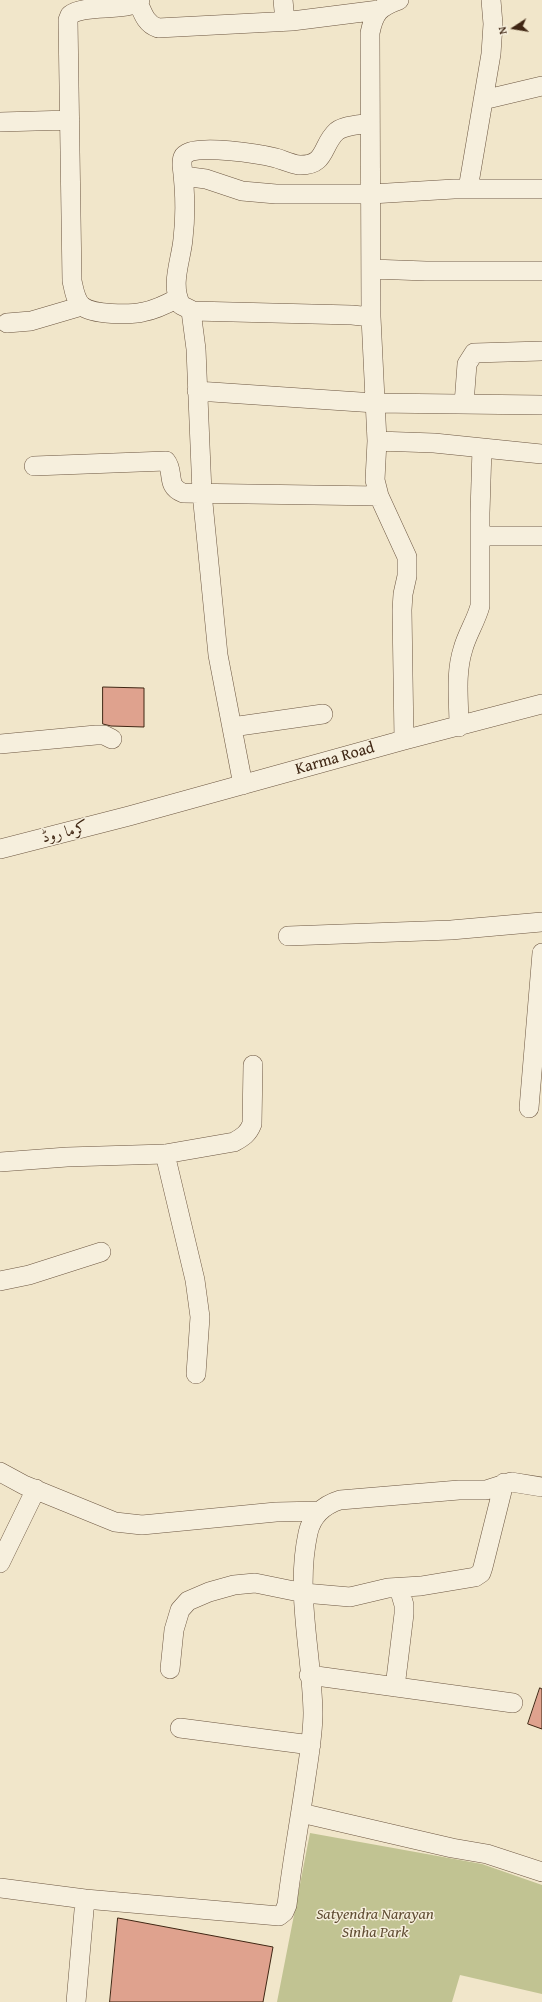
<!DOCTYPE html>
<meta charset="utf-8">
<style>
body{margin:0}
#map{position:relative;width:542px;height:2002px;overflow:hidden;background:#f1e6ca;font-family:"Gentium Book Plus",serif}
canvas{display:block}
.north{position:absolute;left:494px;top:8px;width:40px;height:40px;-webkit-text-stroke:3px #f6efdd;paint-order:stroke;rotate:258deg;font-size:11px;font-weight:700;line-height:16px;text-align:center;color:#3f2613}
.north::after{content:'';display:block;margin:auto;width:14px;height:18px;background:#3f2613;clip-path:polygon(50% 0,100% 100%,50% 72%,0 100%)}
</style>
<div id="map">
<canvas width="542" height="2002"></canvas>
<div class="north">N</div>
</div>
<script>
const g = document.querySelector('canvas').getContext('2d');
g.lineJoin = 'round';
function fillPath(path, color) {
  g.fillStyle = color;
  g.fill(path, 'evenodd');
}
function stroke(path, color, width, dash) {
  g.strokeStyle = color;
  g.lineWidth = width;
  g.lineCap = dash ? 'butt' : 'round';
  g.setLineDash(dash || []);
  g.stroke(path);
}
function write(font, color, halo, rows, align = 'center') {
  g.font = font + ' "Gentium Book Plus",Amiri,serif';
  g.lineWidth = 3;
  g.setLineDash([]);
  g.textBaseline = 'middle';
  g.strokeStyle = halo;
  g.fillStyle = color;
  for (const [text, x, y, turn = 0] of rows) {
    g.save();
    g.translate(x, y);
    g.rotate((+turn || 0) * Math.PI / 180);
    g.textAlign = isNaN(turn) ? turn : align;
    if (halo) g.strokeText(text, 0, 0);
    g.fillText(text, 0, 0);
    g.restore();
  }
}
fillPath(new Path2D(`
 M310,1833L482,1864L542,1885V1994L460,1975L452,2002H277Z`), '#c1c392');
const building = new Path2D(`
 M103,687L144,688V727L111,726L103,724Z
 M540,1688L542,1689V1729L528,1724Z
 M118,1918L273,1947L263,2002H110Z`);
fillPath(building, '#dfa28e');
stroke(building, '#3f2613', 1);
const minor = new Path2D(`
 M140,0C128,13 86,3 70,15L68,20L72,281C74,289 75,300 82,306C93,315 130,315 143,312C155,310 167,304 178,298
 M283,0L285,21
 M399,0C379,7 374,13 370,33L371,317L377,441L375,480L379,496L407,557V576L403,594L402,610L404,740
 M138,2C143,14 146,24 158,28L292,21L379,10
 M483,100L542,86
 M0,122L70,120
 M370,123C360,125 345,125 337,131C321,145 327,166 299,165C291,164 283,160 276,158C260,154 198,144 186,154C182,156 182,161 182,165C185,189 186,214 183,239C181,261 170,284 181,305L193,311L352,315L371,317
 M183,176L206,179L242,191L276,194H371L454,189H542
 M468,189L491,54L493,24L491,0
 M371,269L426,271H542
 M191,311L196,349L202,493L218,655L243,785
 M7,323L31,321L82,306
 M197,391L375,403L542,405
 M464,404L467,364L474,353L542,351
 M377,441L434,443L542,454
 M34,466L166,461C175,472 165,486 183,493L379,496
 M480,536H542
 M232,727L323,714
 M459,727C459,701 455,674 463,649C467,634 476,621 480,606V513L482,448
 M0,744L96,735H104L112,739
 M0,849L129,816L404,740L542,704
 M288,936L451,930L542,922
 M529,1108L542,953
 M165,1154L195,1280L200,1317L196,1374
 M0,1162L67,1157L165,1154L234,1142C243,1137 248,1134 252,1124L253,1065
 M0,1281L29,1275L101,1252
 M0,1472L24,1485L115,1522L142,1525L276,1512L320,1511
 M0,1563L36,1489
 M170,1669L174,1630L180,1610L188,1601L209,1592L234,1585L255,1583L304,1593L350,1597L388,1588L421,1586L475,1577L481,1573L483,1567L504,1483
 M309,1675L513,1703
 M395,1687L404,1614V1605L399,1588
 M180,1728L311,1745
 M301,1813L452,1848L487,1854L542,1872
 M0,1888L85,1899L279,1916L284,1912L287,1905C292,1862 300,1820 306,1777C309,1756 313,1734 313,1713C312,1653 295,1593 308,1533C312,1515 324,1505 340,1500L459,1490H486L511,1482L542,1487
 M76,2002L85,1899`);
stroke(minor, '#6c5641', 20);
stroke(minor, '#f6efdd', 19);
write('16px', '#3f2613', '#f6efdd', [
 ["Karma Road",335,759,-16],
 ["کرما روڈ",65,833,-14]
]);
write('italic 16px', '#604d33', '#f6efdd', [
 ["Satyendra Narayan",375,1915],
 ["Sinha Park",375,1933]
]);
</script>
